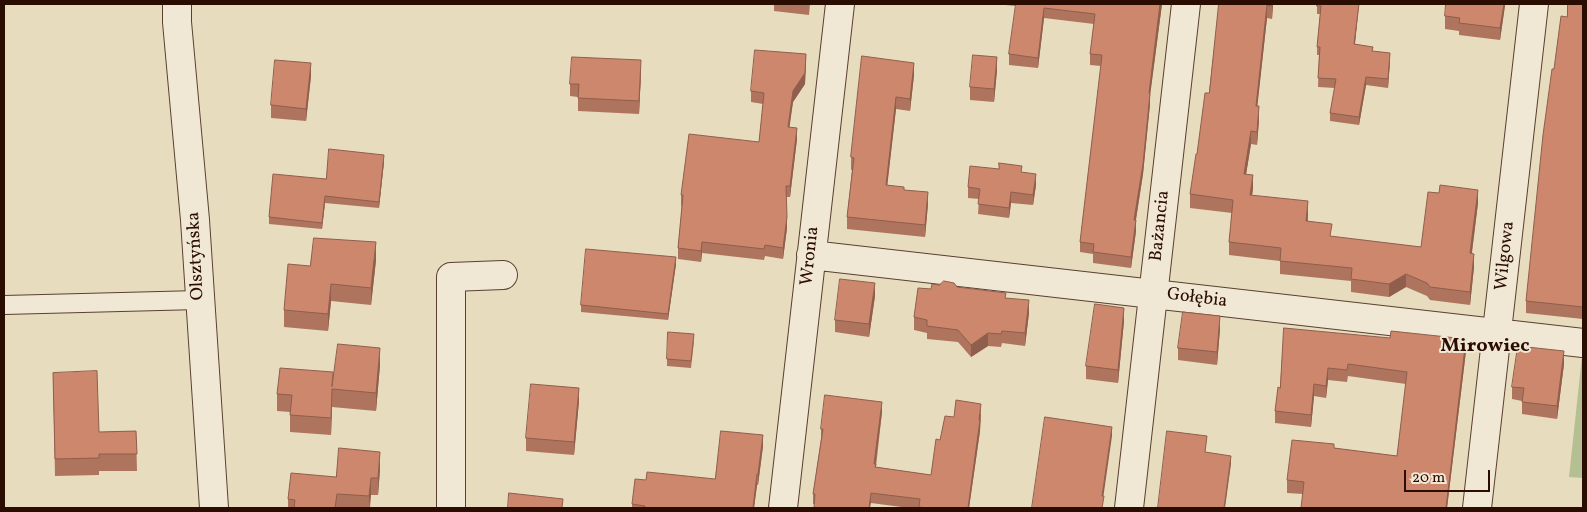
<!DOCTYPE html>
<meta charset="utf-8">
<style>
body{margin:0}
#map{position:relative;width:1587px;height:512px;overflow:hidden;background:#e8dcbf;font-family:Vollkorn,serif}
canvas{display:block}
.frame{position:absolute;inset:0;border:5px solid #2a0c00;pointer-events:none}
.scale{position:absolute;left:1404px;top:470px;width:86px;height:22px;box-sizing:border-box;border:2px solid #2a0c00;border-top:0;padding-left:6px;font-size:15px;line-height:18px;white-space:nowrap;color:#2a0c00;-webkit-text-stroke:4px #f0e8d5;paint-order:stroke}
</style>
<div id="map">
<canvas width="1587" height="512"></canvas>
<div class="frame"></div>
<div class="scale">20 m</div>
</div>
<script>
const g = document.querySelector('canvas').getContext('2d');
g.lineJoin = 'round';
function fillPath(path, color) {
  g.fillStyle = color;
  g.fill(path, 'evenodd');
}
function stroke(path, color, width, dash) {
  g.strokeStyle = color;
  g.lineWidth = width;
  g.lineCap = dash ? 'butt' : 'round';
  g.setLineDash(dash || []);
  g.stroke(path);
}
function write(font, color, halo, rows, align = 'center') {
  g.font = font + ' Vollkorn,serif';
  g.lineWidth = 4;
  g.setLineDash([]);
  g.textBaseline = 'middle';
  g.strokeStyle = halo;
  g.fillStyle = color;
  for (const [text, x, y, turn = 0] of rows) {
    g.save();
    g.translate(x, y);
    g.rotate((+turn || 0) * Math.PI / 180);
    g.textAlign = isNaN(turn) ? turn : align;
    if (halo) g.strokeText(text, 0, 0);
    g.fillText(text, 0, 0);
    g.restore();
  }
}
fillPath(new Path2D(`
 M1582,356L1583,357V478L1569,477Z`), '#b5c092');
const service = new Path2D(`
 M4,305L199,300`);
const minor = new Path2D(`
 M177,4V22L195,220L214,508
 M811,255L1583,343
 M451,508V277L503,275
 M783,508L840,4
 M1129,508L1186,4
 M1477,508L1534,4`);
stroke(service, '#5a4030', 20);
stroke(minor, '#5a4030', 30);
stroke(service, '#f0e8d5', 18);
stroke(minor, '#f0e8d5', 28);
fillPath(new Path2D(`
 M340,4H352V5Z
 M774,4H810L809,15L774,11Z
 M995,4H1162L1150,94V104L1143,174L1136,220V231L1131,268L1093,263V254L1080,252V242L1101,66L1090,65V54L1094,24L1044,18L1038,68L1009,65V54L1016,6Z
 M1219,4H1273L1272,19L1267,18L1257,106L1259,120L1257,145L1251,144L1246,174L1253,188L1252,196L1308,214V222L1332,237L1421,247L1478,203L1472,253L1474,267L1470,305L1430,300L1427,296L1406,287L1389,297L1351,292V281L1280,274V261L1229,255V242L1232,213L1190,208V194L1209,93Z
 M1317,4H1359L1355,44L1373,51L1390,61L1388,88L1366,85L1359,125L1330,121V113L1335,88L1318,87L1319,55H1317V47L1320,14H1317Z
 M1505,4L1500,40L1459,35V31L1445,29V16Z
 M1583,4V319L1526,313V301L1554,69Z
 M862,56L914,75L910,111L896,109L887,185L904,190L928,204L925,237L847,229V217L852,170H851V157Z
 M806,65L805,84L793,102L789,127L797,139L790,197H786L787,228L783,259L765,256L764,260L702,253L701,262L678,259V248L682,206H681V195L759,142L763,104L751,102V91Z
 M997,70L994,102L970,100V87Z
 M641,73L639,114L578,111V97L570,96V84Z
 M311,76L306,121L271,118V105Z
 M384,162L379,208L325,203L322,229L269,224V217L326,179Z
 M1022,173L1036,185L1033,205L1011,203L1009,218L978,214L979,199L968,198V187Z
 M376,260L371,305L331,301L328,331L284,327V310L310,266Z
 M676,264L668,320L581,312V305Z
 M957,287L1006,298L1029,313L1025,346L1002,343L1001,347L988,346L971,357L958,342L927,339V333L914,330V317L931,289Z
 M875,296L869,337L835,332V320Z
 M1124,321L1118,383L1086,379V366Z
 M1284,328L1466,351L1447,508H1301L1303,494L1287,493V480L1334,448L1397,456L1406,384L1348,376L1347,382L1328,380L1326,398L1314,396L1311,427L1275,423V411L1280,388Z
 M1220,329L1217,365L1178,360V348Z
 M694,341L691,368L667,366V359Z
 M1564,364L1557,419L1522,414V401L1512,399V387Z
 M380,365L376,411L332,407L331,435L290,432V412L277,411V394L333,380Z
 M53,373L99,432L136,431L137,471H99V475L55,476Z
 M579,401L574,455L526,451V438Z
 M882,412L876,467L931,475L940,440L954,417L981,414L980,431L969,508H909L871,503L813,504V494L821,439V429Z
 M763,446L758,485H757L754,508H632V504L715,479Z
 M380,469L378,495H371L370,508H288V499L336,477Z`), '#af745e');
fillPath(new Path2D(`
 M1160,4H1162L1149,104V93Z
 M1272,4H1273L1272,19Z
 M1359,4L1354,52V44Z
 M1504,4H1505V6L1500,40V28Z
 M1267,5V18L1256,119V106Z
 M1044,8V18L1038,68V58Z
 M1390,53V61L1388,88V79Z
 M806,54L805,84L793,102L788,138V127L793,91Z
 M997,57V70L994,102V89Z
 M641,60V73L639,114V101Z
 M311,63V76L306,121V109Z
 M914,63V75L910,111V99Z
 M1366,77V85L1359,125V117Z
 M1150,94V104L1143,174L1134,231V220Z
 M896,97V109L886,197V185Z
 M1259,106V120L1257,145V132Z
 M797,128V139L790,197V186Z
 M1251,131V144L1244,187V174Z
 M384,155V162L379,208V202Z
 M1036,174V185L1033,205V195Z
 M1253,175V188L1250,209V195Z
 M1478,190V203L1470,266V253Z
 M928,192V204L925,237V225Z
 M1011,192V203L1009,218V208Z
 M325,196V203L322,229V223Z
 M1308,201V214L1306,234V221Z
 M787,217V228L783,259V248Z
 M1136,220V231L1131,268V257Z
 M376,242V260L371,305V288Z
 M702,242V253L701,262V251Z
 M1474,254V267L1470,305V292Z
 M676,257V264L668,320V314Z
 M1406,274V287L1389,297V284Z
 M875,283V296L869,337V324Z
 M331,284V301L328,331V314Z
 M1029,300V313L1025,346V333Z
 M1124,308V321L1118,383V370Z
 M1220,316V329L1217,365V352Z
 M988,333V346L971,357V345Z
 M1466,339V351L1447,508H1446Z
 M380,348V365L376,411V393Z
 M1564,351V364L1557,419V406Z
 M1328,368V380L1326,398V386Z
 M1314,384V396L1311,427V415Z
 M579,388V401L574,455V442Z
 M332,389V407L331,435V418Z
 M882,402V412L874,474V464Z
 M981,404L980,431L969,508H968Z
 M1112,427V436L1102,506V496Z
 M763,435V446L758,485V474Z
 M380,452V469L378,495V478Z
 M1231,456V464L1225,508H1224Z
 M757,474V485L754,508H753Z
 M371,478V495L369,508V496Z
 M871,493V503L870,508H869Z`), '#8f5e4c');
const building = new Path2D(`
 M1016,4H1160L1149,93L1150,94L1143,164L1134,220H1136L1131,257L1093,252L1094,244L1080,242L1102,55L1090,54L1095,14L1044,8L1038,58L1009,54Z
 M1219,4H1272V6L1267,5L1256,106H1259L1257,132L1251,131L1244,174L1253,175L1250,195L1308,201L1306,221L1332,224L1330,236L1421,247L1428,192L1439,193L1440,185L1478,190L1470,253L1474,254L1470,292L1430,287L1427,283L1406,274L1389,284L1351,279L1352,268L1280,261L1281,248L1229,242L1233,200L1190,194L1196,154H1197L1205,93H1209Z
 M1317,4H1359L1354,44L1373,47L1372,51L1390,53L1388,79L1366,77L1359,117L1330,113L1336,79L1318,78L1320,47H1317L1321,6H1317Z
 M1446,4H1504L1500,28L1459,23L1460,18L1445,16Z
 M1568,4H1583V307L1526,301L1543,135L1552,69H1554L1561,16L1567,17Z
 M755,50L806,54L805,73L793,91L788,127L797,128L790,186H786L787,217L783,248L765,245L764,249L702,242L701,251L678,248L683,195H681L689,134L759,142L764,93L751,91Z
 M973,55L997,57L994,89L970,87Z
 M862,56L914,63L910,99L896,97L886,185L904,187V190L928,192L925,225L847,217L854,158L851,157Z
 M572,57L641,60L639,101L578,98L579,84H570Z
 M275,60L311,63L306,109L271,105Z
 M329,149L384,155L379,202L325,196L322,223L269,217L273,174L326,179Z
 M999,163L1022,166L1021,172L1036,174L1033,195L1011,192L1009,208L978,204L980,189L968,187L970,166L999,169Z
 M314,238L376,242L371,288L331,284L328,314L284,310L288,264L310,266Z
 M586,249L676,257L668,314L581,305Z
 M840,279L875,283L869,324L835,320Z
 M944,281L954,283L957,287L1006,293L1005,298L1029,300L1025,333L1002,331L1001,334L988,333L971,345L958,330L927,326V320L914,317L918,288L931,289L932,284L939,285Z
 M1095,304L1124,308L1118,370L1086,366Z
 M1183,312L1220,316L1217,352L1178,348Z
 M1284,328L1390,338L1391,331L1466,339L1446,508H1301L1304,482L1287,480L1292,440L1334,444V448L1397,456L1407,372L1348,364L1347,370L1328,368L1326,386L1314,384L1311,415L1275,411L1278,387L1280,388Z
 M668,332L694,334L691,361L667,359Z
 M338,344L380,348L376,393L332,389L331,418L290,415L292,395L277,394L280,368L333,372L332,386Z
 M1518,346L1564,351L1557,406L1522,402L1524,388L1512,387Z
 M97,371L99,432L136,431L137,454H99V458L55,459L53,373Z
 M531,384L579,388L574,442L526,438Z
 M825,395L882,402L874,464H876L875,467L931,475L936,439L940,440L945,416L954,417L956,400L981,404L979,420H980L968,508H927L919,507L920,499L871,493L869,508H814L815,494H813L823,429H821Z
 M1045,417L1112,427L1102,496H1104L1102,508H1032Z
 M721,431L763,435L758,474H757L753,508H645V506L632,504L635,479L646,480L647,472L715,479Z
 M1167,431L1207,436L1205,452L1231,456L1224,508H1158Z
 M339,448L380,452L378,478H371L369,496L337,494L335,508H294L295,500L288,499L291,473L336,477Z
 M509,493L563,499L562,508H508Z`);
fillPath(building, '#cc876d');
stroke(building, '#8f5e4c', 1);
write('18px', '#2a0c00', '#f0e8d5', [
 ["Bażancia",1161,226,-84],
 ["Olsztyńska",197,256,-93],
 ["Wronia",811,256,-84],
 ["Wilgowa",1506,256,-84],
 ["Gołębia",1197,299,7]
]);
write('bold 20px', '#2a0c00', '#f0e8d5', [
 ["Mirowiec",1485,347]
]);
</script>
